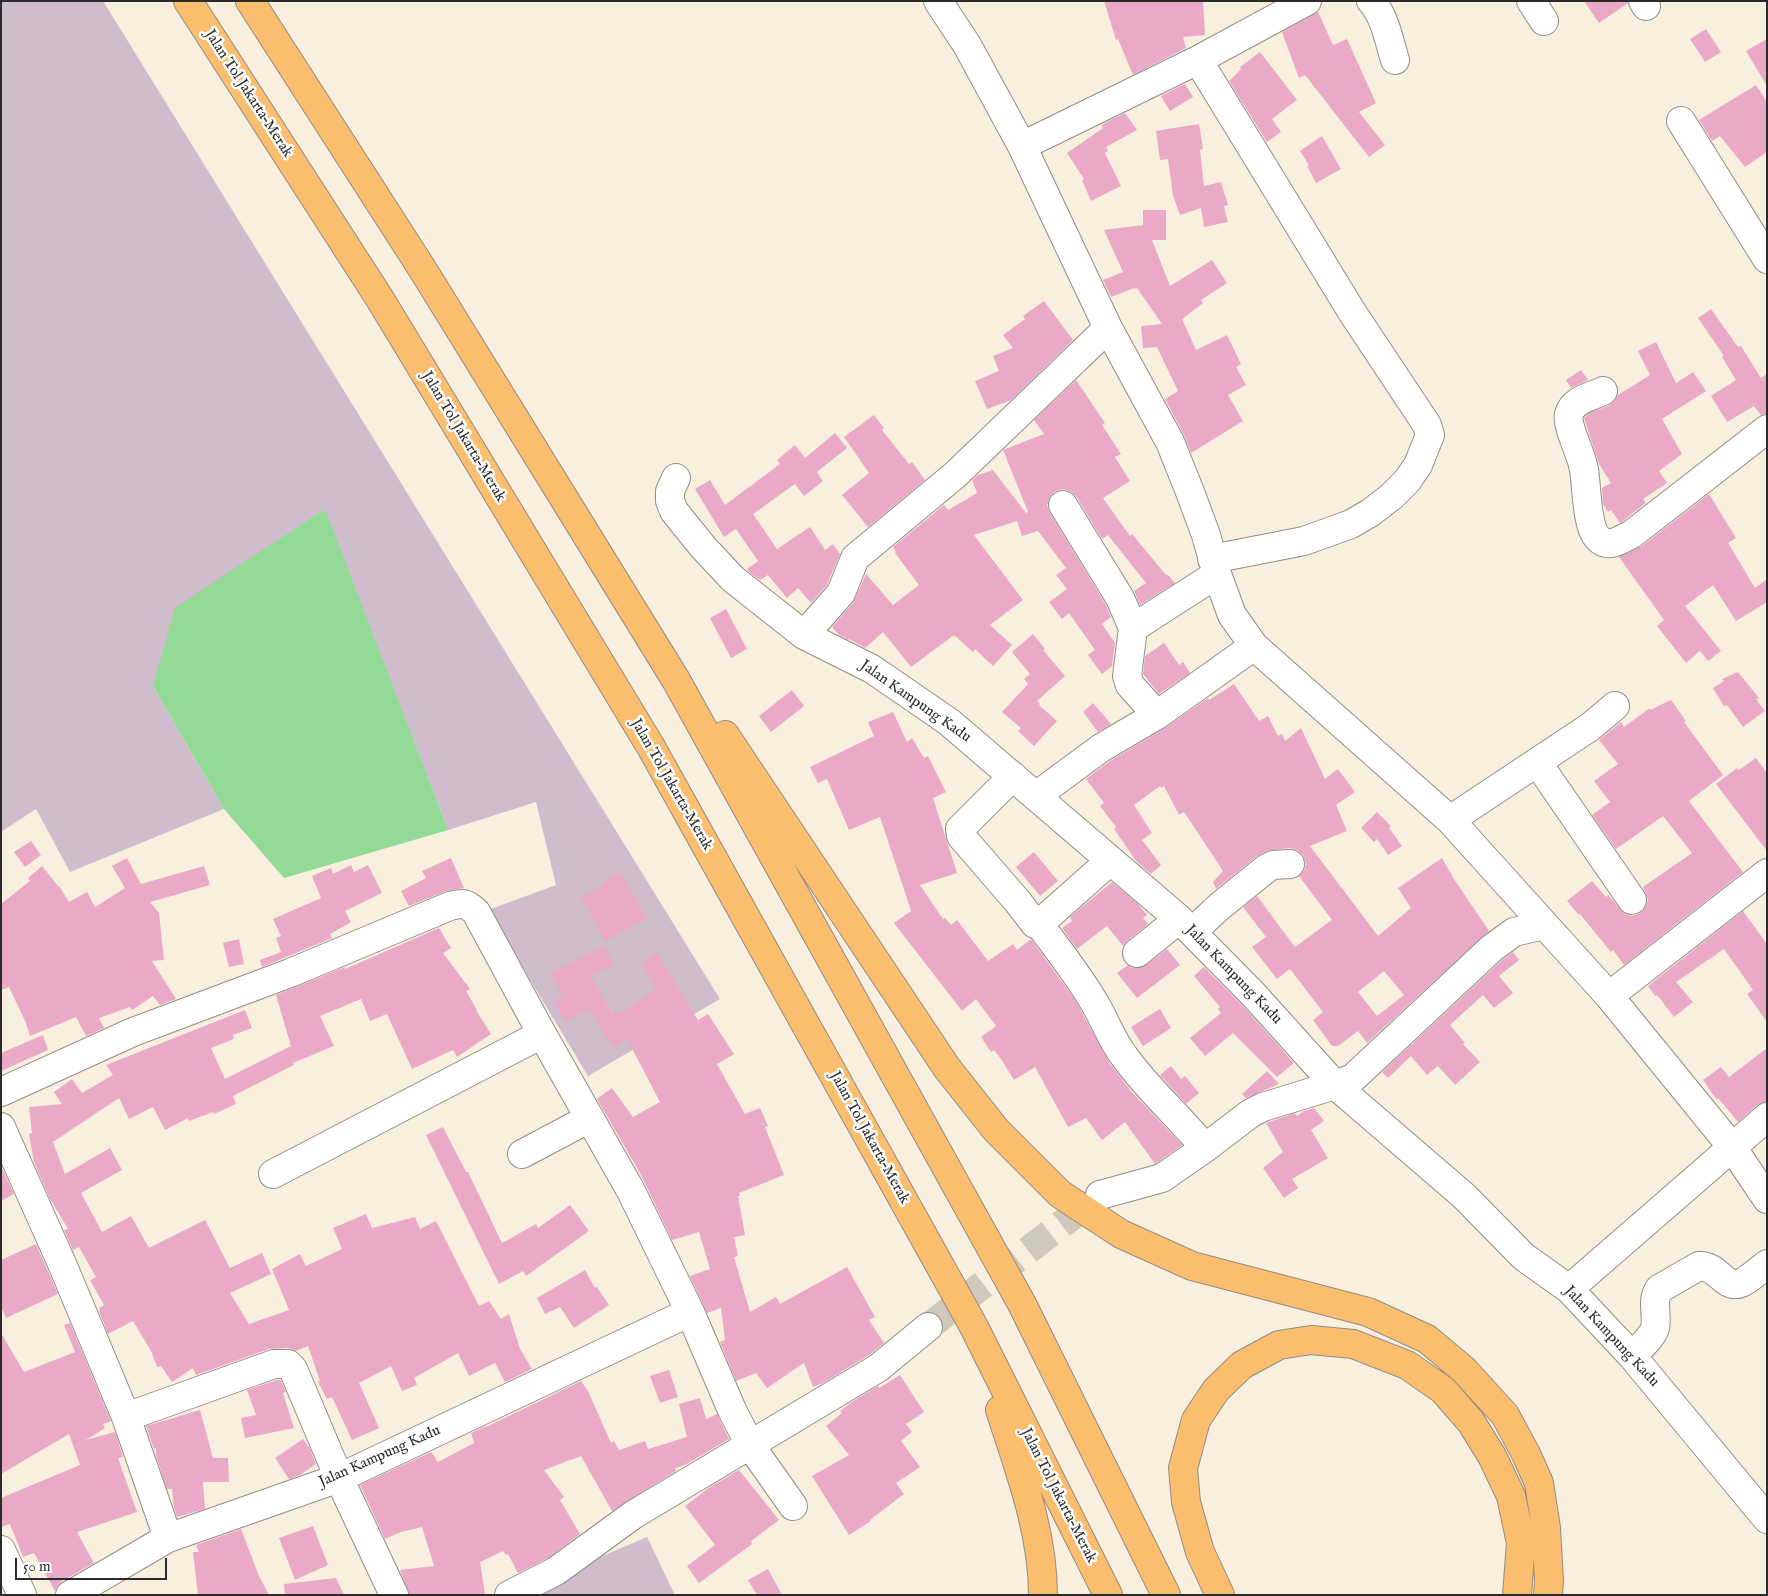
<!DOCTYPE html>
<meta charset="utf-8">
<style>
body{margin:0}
#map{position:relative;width:1768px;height:1596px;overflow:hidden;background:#f9efdf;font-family:"IM FELL English",serif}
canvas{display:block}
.frame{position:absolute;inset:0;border:2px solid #2b2b2b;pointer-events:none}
.scale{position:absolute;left:15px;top:1558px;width:152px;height:22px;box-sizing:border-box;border:2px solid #2b2b2b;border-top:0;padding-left:6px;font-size:15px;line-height:18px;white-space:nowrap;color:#2b2b2b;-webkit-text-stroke:4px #fff;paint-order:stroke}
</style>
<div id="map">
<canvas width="1768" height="1596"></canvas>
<div class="frame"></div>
<div class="scale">50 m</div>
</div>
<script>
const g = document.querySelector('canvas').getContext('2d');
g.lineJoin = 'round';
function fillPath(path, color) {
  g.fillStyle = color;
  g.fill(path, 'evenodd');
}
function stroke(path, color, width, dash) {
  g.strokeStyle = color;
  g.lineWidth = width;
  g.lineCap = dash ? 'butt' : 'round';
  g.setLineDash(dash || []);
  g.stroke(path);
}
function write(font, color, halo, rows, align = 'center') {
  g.font = font + ' "IM FELL English",serif';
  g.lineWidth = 5;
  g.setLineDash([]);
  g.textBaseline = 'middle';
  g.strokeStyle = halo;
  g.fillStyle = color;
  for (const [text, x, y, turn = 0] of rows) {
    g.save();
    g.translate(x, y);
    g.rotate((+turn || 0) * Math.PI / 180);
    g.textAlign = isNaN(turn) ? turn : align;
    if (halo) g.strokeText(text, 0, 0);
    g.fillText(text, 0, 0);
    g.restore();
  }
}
fillPath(new Path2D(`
 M1,1H103L720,999L588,1076L488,910L556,885L536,802L448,830L324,509L153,686L224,809L70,872L36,809L1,832Z
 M647,1537L675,1595H511Z`), '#cfbdce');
fillPath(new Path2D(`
 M325,509L448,830L284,878L224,809L153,686L175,608Z`), '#92da95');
fillPath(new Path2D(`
 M1104,1H1203L1205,35L1183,37L1186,48L1133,75L1118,39L1116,40Z
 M1584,1H1627L1628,3L1599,23Z
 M1318,12L1333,45L1347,39L1376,103L1359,112L1385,145L1369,157L1305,75L1299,78L1282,32Z
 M1706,29L1721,52L1705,62L1690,39Z
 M1767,39V86L1746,51Z
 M1260,52L1297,100L1272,119L1281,132L1267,142L1229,81L1241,69L1240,67Z
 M1185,84L1193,97L1170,111L1161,96Z
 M1756,85L1767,102V152L1745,167L1720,136L1712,141L1699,120Z
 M1125,113L1137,130L1106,147L1108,151L1105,153L1121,186L1091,201L1082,180L1084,179L1067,153L1103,128L1101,125Z
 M1199,124L1203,149L1200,150L1204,186L1221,182L1228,205L1224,206L1228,222L1204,227L1201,208L1180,215L1173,196L1168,159L1160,160L1156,131Z
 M1322,136L1341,169L1316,183L1307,166L1309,165L1300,151Z
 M1143,210H1166V240H1152L1170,286L1212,260L1227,283L1201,300L1203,303L1182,319L1196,350L1227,335L1241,364L1236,367L1246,385L1228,395L1243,421L1191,453L1184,435L1165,399L1178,391L1157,347L1143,348L1141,326L1162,324L1137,288L1134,289V288L1111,297L1103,280L1123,272L1104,230L1143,225Z
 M1044,301L1073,340L1011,400L987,409L975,381L999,371L993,356L1013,348L1003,335L1025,319L1023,316Z
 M1711,309L1738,347L1741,346L1761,378L1767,374V414L1761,415L1754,406L1727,422L1711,396L1736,380L1722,357L1724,356L1698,318Z
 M1656,342L1676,383L1693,372L1706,391L1662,419L1682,454L1659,471L1667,483L1643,499L1646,503L1620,523L1611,510L1608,512L1603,504L1602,488L1611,483L1599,464L1584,418L1590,413L1610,405L1615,401L1618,395L1650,375L1638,351Z
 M1581,370L1588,380L1571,388L1566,380Z
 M1076,380L1105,423L1102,425L1121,454L1115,457L1130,481L1103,498L1130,536L1132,534L1166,575L1167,574L1175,583L1140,605L1134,591L1146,583L1108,535L1102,539L1076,496L1070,491L1062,489L1054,492L1050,497L1047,505L1050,513L1106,605L1111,617L1102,624L1115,643L1112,666L1102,674L1088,655L1095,650L1069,613L1062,619L1049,602L1067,589L1056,575L1066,568L1038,531L1022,536L1017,521L974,535L1023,600L990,625L1012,645L993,666L975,649L973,652L954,635L911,667L883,632L865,648L849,639L848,640L839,635L832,627L853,603L866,574L893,605L919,585L895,553L896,552L893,547L944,505L948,510L977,493L972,480L978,475L993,470L1026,513L1028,512L1003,450L1044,434L1034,420Z
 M874,415L884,428L882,430L909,464L912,462L925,480L868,527L842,495L869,473L844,437Z
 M835,433L847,448L817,472L823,481L804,496L795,484L753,514L777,549L810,527L825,550L833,544L840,554L827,585L811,603L798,588L787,598L768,575L760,580L749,572L747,569L758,561L736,529L724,537L695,489L710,480L725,505L780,464L777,460L795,445L805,458Z
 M1709,494L1736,538L1728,543L1755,588L1767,579V602L1736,621L1713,585L1685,606L1721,651L1708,661L1700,651L1686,663L1657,626L1664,620L1619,557L1642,546Z
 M726,609L747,649L731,658L710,618Z
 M1033,634L1045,649L1043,650L1065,676L1037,701L1040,704L1039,705L1057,721L1034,746L1018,731L1021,728L1002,712L1028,684L1024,679L1030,674L1012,652Z
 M1164,643L1179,665L1183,662L1190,673L1159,694L1143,674L1145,656Z
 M1738,672L1759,698L1756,699L1765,711L1743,727L1727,705L1724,706L1713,688L1724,681L1722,679Z
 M1234,684L1259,721L1268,716L1278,736L1282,734L1285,741L1301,728L1325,779L1338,769L1355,792L1336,805L1347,831L1310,846L1378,936L1411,908L1398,888L1442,858L1454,879L1489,931L1367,1043L1358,1031L1338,1046H1332L1313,1020L1323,1012L1290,969L1277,979L1252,947L1266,937L1243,907L1257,896L1295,947L1332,920L1299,876L1304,871L1306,864L1303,855L1297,850L1290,848L1266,851L1257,856L1216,889L1213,882L1223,871L1184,812L1179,815L1164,786L1161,788L1160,786L1134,805L1152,833L1142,840L1161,865L1151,874L1136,861L1114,829L1116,827L1100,806L1104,803L1086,779L1110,761L1165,728L1208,698L1209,700ZM1384,971L1404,995L1377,1016L1358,992Z
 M792,690L804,706L771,732L759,716Z
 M1671,700L1686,721L1684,722L1723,775L1689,801L1743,872L1624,965L1613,950L1611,952L1580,914L1579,915L1567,901L1592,881L1606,897L1608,895L1625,914L1633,916L1640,913L1646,907L1648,899L1643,887L1692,853L1663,816L1616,849L1592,815L1610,802L1594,781L1618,764L1599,740L1621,722L1624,727L1650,708L1651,710L1658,706Z
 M1093,703L1111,724L1098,732L1083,712Z
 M893,712L907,742L912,738L924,758L928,756L946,792L933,798L957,873L920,885L943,919L945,918L951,925L957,920L988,961L1013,944L1017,950L1031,939L1075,1000L1111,1065L1131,1091L1182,1145L1155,1164L1125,1122L1102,1140L1086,1118L1068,1127L1035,1067L1014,1080L1001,1059L994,1050L991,1052L981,1037L996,1026L976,999L962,1011L894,923L911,911L880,817L849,830L827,779L818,783L810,767L874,736L868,722Z
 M1756,758L1767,773V851L1716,784L1737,768L1739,770Z
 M1377,812L1391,826L1389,828L1402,846L1388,855L1377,839L1374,842L1361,828Z
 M31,841L41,855L25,867L14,852Z
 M1034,852L1058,881L1040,896L1016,867Z
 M127,858L141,884L204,866L210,885L150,902L159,913L164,960L152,961L176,999L160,1005L153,996L132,1010L130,1007L99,1018L104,1028L86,1036L76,1017L30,1036L26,1023L9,987L1,990V904L30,881L28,878L42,866L58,886H59L69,902L87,892L95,907L125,888L112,866Z
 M451,858L464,888L446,891L409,906L401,891L426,878L422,871Z
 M351,865L354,872L368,865L382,893L345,911L351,922L330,934L332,938L262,967L260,960L281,952L276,938L281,936L273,919L321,898L312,876L331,868L333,874Z
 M621,872L647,919L605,941L581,897L604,884L603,882Z
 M1112,882L1138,904L1147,915L1143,918L1148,924L1127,941L1123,946L1107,926L1077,949L1062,928L1072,921L1070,917Z
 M1743,911L1767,944V1022L1747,994L1753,990L1724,949L1676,982L1693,1002L1674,1017L1657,995L1655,996L1648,986Z
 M439,928L451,948L443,953L470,989L466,991L477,1010H476L491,1034L457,1057L453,1050L412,1069L387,1014L370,1021L361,999L320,1016L334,1046L293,1063L294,1065L233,1096L236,1104L214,1114L213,1112L189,1121L188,1118L165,1130L153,1107L129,1119L119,1098L53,1142L65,1174L110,1148L122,1170L81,1193L102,1232L131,1216L149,1248L205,1220L230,1268L262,1253L271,1274L230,1293L249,1324L289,1310L272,1269L300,1254L306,1266L342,1249L333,1228L366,1214L372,1228L415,1217L420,1229L436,1221L479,1306L489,1301L501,1319L509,1314L520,1349L532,1369L505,1382L495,1363L469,1376L458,1353L414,1378L417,1385L402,1391L391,1366L359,1383L379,1428L352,1440L332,1397L327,1399L318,1382L320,1381L308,1346L296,1351L288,1348L269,1349L196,1375L193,1368L172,1382L161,1366L157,1367L151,1351L133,1321L108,1334L99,1311L100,1310L99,1308L104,1305L90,1280L96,1277L79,1247L73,1250L64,1230L68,1229L49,1197L34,1162L29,1134L32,1133L29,1107L62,1104L54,1092L72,1079L82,1093L113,1075L106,1065L245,1010L252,1028L233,1035L234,1039L211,1048L225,1079L291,1046L276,995L345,967V969Z
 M239,939L244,964L229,967L223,943Z
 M605,946L614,965L591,976L612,1014L618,1010L620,1013L656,989L641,962L657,952L698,1020L708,1014L734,1054L717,1064L745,1114L760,1108L768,1126L765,1127L784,1175L739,1193L740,1196H738L745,1235L734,1237L738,1256L734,1257L750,1312L776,1297L780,1304L847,1267L875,1317L869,1320L884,1343L869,1355L823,1383L813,1387L804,1363L767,1388L756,1373L736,1381L720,1342L725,1340L721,1308L707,1313L690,1276L710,1269L699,1232L672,1240L640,1173L597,1099L612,1088L633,1117L660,1102L627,1039L613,1048L589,1009L565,1022L554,1002L562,997L550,972Z
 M1167,949L1180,965L1137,998L1117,973L1128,965L1132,968H1139L1146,965Z
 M1513,952L1519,960L1499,976L1513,993L1494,1008L1483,995L1450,1025L1465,1043L1463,1044L1480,1062L1455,1085L1438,1066L1427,1075L1411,1056L1388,1078L1382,1072L1502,960Z
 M1204,967L1242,1005L1294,1063L1277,1077L1233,1033L1205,1056L1190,1038L1221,1013L1218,1009L1220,1007L1194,976Z
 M1160,1009L1171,1028L1143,1046L1131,1027Z
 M43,1035L48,1050L1,1071V1053Z
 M1767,1048V1102L1757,1105L1738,1122L1718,1098L1716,1099L1703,1080L1721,1067L1729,1077Z
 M1171,1066L1181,1079L1185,1076L1199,1093L1186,1104L1160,1075Z
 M1267,1071L1279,1084L1246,1098L1242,1094Z
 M1314,1108L1324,1121L1311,1130L1328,1158L1292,1179L1298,1188L1284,1198L1263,1168L1283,1152L1266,1123L1295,1113L1297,1116L1304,1111Z
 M443,1127L466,1172H468L502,1243L536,1224L538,1228L570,1205L589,1231L526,1276L523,1271L499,1284L426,1135Z
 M1,1166L14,1194L1,1201Z
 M36,1244L58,1294L6,1318L1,1307V1260Z
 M585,1270L595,1288L597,1287L609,1305L574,1328L560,1307L545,1314L537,1298Z
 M70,1323L111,1421L103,1424L105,1428L86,1440L115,1432L123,1457L118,1458L137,1512L77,1532L94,1563L62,1581L57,1587L55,1591L34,1553L23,1557L10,1524L1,1527V1498L80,1465L69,1434L1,1474V1333L24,1372L75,1352L64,1325Z
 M669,1370L678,1397L660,1403L650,1376Z
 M900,1375L924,1412L906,1424L912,1432L901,1441L920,1467L896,1483L904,1494L870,1520L871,1521L849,1535L812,1476L849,1455L826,1426L842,1413L840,1411L855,1400L878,1386L879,1388Z
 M277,1380H281L285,1390L286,1392L283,1393L294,1428L245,1438L241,1418L256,1415L247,1390Z
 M581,1381L588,1391L611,1443L614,1441L619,1450L645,1441L648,1449L687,1437L679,1404L700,1398L706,1419L717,1414L729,1439L685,1465L675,1468L676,1471L612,1511L581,1456L544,1470L564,1497L560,1500L580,1534L548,1558L518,1573L508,1554L506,1555L503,1551L480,1562L485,1595H409L400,1570L434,1566L422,1527L401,1532L385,1539L360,1485L431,1452L438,1462L474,1443L471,1433L486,1426V1427Z
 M200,1410L213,1458H228L229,1482H203L205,1509L177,1517L174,1507L172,1489H167L156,1456V1448L154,1449L146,1426Z
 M303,1439L310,1449L316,1464L300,1475L289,1479L275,1458Z
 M739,1470L779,1520L751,1541L752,1544L699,1583L687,1566L715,1545L685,1506L710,1487Z
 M313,1526L328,1565L295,1580L279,1538Z
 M241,1529L259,1576L269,1595H198L193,1552H199L196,1545Z
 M768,1569L782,1595H757L748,1580Z
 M336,1578L344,1595H285L284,1584Z`), '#eaaac7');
stroke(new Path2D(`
 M928,1327L1100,1195`), '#d0c8bb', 28, [28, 14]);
const minor = new Path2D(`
 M938,1L967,45L1022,146L1108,328L1170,442L1190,492L1206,535L1217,574L1232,615L1254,646L1450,820L1609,996L1732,1147L1767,1199
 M1371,1C1385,16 1389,41 1395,60
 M1531,1L1544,21
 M1643,1L1646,6
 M1198,60L1352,312L1427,425L1430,435L1418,465L1407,481L1392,496L1370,513L1351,524L1304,541L1212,559
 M1681,121L1767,259
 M1022,146L1198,60L1307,1
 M1603,391C1590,397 1573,400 1569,414C1566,427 1582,454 1584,470C1587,486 1586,530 1600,540C1610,548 1622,539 1632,534L1767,429
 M676,478L670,491V501L674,511L703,547L733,579L804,635L872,669L949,722L1179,919L1253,994L1335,1085L1464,1196L1524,1257L1569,1289L1632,1356L1767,1519
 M1063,505L1120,598L1133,628L1127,676L1130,685L1157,715
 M1133,628L1217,574
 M804,635L841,593L855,558L955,475L1108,328
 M1537,762L1632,900
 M1013,776L960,829L961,836L1018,902L1035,924H1039C1058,949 1078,975 1094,1002C1105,1020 1111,1039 1124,1056C1148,1090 1179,1116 1205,1148
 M1036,796L1101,748L1157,715L1254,646
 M1450,820L1590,727L1615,706
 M1039,924L1110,861
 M1192,932L1220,906L1267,868L1273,865L1290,864
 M1137,953L1179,919
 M1609,996L1767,873
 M1,1092L133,1032L290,973L450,906C463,903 465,902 476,912L542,1034L631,1191L690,1312L732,1410L750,1445L793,1506
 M1,1127L63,1266L126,1417L168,1538
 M522,1154L590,1118
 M273,1174L542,1034
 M1100,1195L1162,1178L1205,1148L1251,1113L1263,1107L1335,1085L1353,1078L1492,948L1514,932L1544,925
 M1569,1289L1767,1117
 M1632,1356C1639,1348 1652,1338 1655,1328C1658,1315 1651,1301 1659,1289L1699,1266C1718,1265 1725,1290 1741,1283C1750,1279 1759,1270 1767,1264
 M126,1417L274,1364H288L293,1369L339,1478L394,1595
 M1,1550L22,1595
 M70,1595L168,1538L339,1478L690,1312
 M509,1595L556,1571L633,1515L878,1368L928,1327`);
const highway = new Path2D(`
 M188,1L380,299L651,747L973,1325L1108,1595
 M250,1L423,270L676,680L1022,1304L1166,1595
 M725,735L947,1068L996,1130L1060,1194L1121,1234L1192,1266L1368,1312L1427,1339L1464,1370L1505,1415L1526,1454L1539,1483L1546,1528L1549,1580L1548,1595
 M1000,1410C1019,1469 1043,1531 1043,1595
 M1220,1595L1200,1552L1186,1502L1183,1468L1196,1420L1216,1390L1242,1365L1279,1345L1311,1340L1353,1344L1407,1365L1443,1390L1471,1422L1492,1456L1511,1496L1521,1543L1517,1595`);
stroke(minor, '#928d85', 30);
stroke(highway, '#928d85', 30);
stroke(minor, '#fff', 28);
stroke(highway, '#fbbd6e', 28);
write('15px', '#2b2b2b', '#fff', [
 ["Jalan Tol Jakarta–Merak",248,94,57],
 ["Jalan Tol Jakarta–Merak",463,437,59],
 ["Jalan Kampung Kadu",915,702,35],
 ["Jalan Tol Jakarta–Merak",671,785,60],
 ["Jalan Kampung Kadu",1233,975,46],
 ["Jalan Tol Jakarta–Merak",869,1138,61],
 ["Jalan Kampung Kadu",1611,1337,47],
 ["Jalan Kampung Kadu",380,1457,-24],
 ["Jalan Tol Jakarta–Merak",1058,1496,63]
]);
</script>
